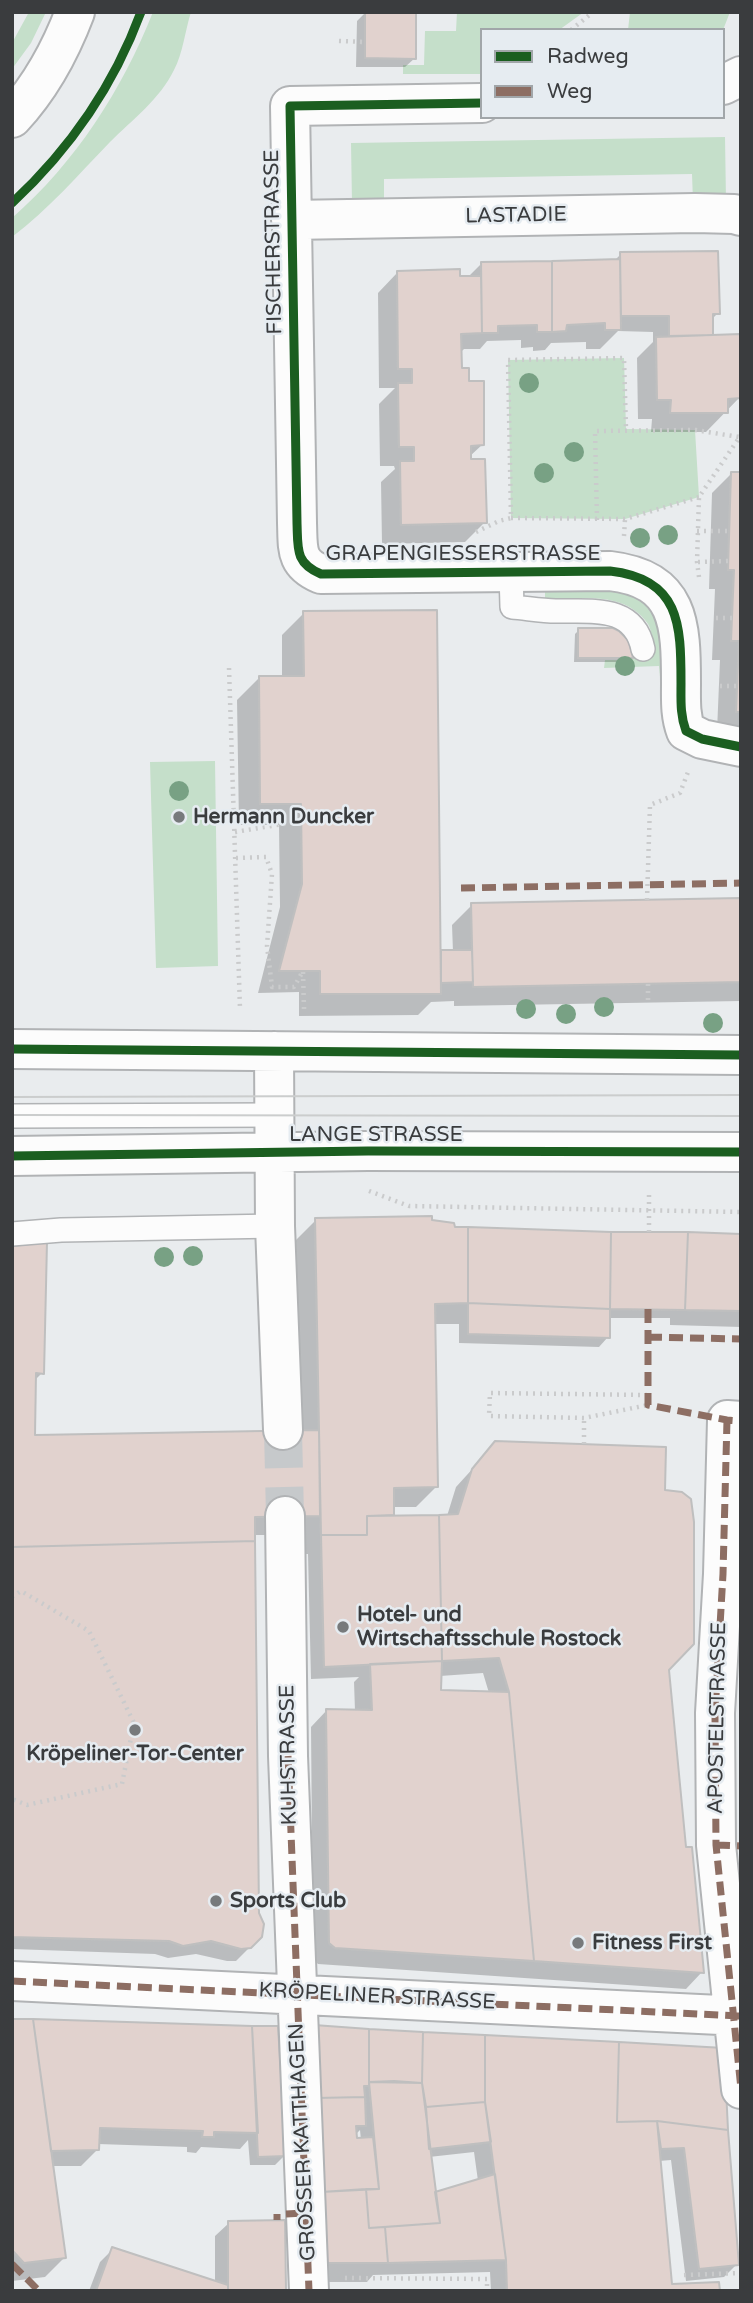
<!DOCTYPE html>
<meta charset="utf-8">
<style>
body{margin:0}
#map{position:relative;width:753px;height:2303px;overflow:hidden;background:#e9ecee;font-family:"Varela Round",sans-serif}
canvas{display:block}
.frame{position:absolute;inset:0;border:14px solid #3a3c3e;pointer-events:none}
.legend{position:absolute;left:480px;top:28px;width:245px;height:91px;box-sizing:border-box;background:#e6ecf1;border:2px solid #a1a6a9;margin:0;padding:9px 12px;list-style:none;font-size:21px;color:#3a3c3e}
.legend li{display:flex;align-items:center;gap:14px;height:35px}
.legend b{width:35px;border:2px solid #a1a6a9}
</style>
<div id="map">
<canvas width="753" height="2303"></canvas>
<div class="frame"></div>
<ul class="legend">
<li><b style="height:9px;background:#1b5e20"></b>Radweg</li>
<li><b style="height:9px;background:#8d6e63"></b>Weg</li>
</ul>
</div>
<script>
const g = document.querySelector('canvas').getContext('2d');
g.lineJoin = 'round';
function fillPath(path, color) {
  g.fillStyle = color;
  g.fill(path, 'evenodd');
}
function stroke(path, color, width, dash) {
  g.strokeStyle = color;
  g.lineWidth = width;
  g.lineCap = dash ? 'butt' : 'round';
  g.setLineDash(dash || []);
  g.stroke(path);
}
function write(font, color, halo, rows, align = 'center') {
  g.font = font + ' "Varela Round",sans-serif';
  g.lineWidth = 5;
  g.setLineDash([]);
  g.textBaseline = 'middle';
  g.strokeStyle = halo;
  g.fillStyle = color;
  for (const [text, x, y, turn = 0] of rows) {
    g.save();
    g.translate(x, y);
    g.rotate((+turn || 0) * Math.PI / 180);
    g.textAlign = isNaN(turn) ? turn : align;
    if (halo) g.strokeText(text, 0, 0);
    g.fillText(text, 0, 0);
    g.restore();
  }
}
fillPath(new Path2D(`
 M29,12H46L31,43L12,69V43Z
 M153,12H191C185,31 183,53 174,70C160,99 132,120 110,142C78,175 49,209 12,237V218C76,162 122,90 153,12Z
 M457,12H584L559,30H482V74H403V65H424L425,31H456Z
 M630,12H730L723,30H628Z
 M725,137L726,201H693L692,174L384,179V206L352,203L351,143Z
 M624,358L626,429L695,430L699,497L625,519L511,518L508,360Z
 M545,586H629L665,620L670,688H661L659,666L604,668L605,660H632V652L655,651C653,643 652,631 648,624C625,590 581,599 545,599Z
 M215,761L218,966L156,968L150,762Z`), '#c5dfca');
fillPath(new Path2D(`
 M366,12L415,58L405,67H356L357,21Z
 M621,254L718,313L711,320V337L740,397L706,432H651L652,419H638L637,358L653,342V332L618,331L600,349H586V342L551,343L545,350L533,351V347L521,348V340L487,341L480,349H464L460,353V370L468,383L483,444L469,457L485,522L465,542L382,544L381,482L395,469L394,466H380L379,404L395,388H379L378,293L397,273L467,278L481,264L614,261Z
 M732,473L741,474V732L717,731L720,660H712L715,589H709L712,493Z
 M304,613L439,952H453L452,925L472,905L741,900V1001L454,1006V1001L431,1002L418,1015L299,1016V992L258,993L280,907L279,825H239L237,700L259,678L282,677V635Z
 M579,630L631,657L627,662H574L575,634Z
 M316,1220L430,1221L453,1229L741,1236V1327L670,1325V1318H608V1337L599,1347L459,1343V1324H434L436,1487L416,1507H392V1514L389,1517L447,1516L456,1487L496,1443L663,1491L667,1669L684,1849L702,1972L686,1989L318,1964L313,1959L311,1727L327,1710L355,1711L354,1682L359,1677L311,1679L308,1554H302L301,1535H253L257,1913L261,1936L236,1961H227L196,1954L168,1958L155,1954L12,1949V1249L42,1373L34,1381L33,1437L299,1432L296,1240ZM483,1673L489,1693L439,1692L440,1676Z
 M739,1871H741V1996L726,1885Z
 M12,2020L254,2027L284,2156L275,2165H250L248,2140L240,2149L201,2147L196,2153L187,2152V2147L98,2144L97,2150L81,2166H52L64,2258L45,2277L12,2281Z
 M305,2036L722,2050L737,2264L724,2277L686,2281L671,2160L659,2161L671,2286L718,2291H491L490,2272L373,2275L367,2282H305ZM360,2130L361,2140H355V2135ZM474,2152L478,2181L433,2194L429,2157Z
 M229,2223L284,2291H89L100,2262L113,2249L215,2282V2236Z`), '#0003');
const building = new Path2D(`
 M365,12H416V59L365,58Z
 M718,251L720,314H713V335L669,336V316H621L620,252Z
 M620,259L621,330H605V323L567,325L566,331L552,332V261Z
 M552,261V332H537V325L498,326V333H482L481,262Z
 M460,269V276H481L482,333L461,334L462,368H469V381H484V445L471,446V459H485L487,523L401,525L400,461H414V447H399L398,383H412V369H398L397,271Z
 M740,334L741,398L728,399V413H670L671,400H657L656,337Z
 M731,472H741V712H736L739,641H731L734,570H728Z
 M437,610L441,994H320V971H279L302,884L301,804H260L259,676H304L303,611Z
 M578,628H613L619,631L629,641L633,658H578Z
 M741,898V982L473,987L471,903Z
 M441,950H472L473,982L441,983Z
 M432,1216V1220L454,1223L455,1227H468V1303L435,1304L438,1487L394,1488V1515L367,1516V1535H321L315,1218Z
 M468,1227L611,1232L610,1309L468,1303Z
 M611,1232H688L685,1310L610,1309Z
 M688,1232L741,1234V1311L685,1310Z
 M47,1242L44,1374L36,1373L35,1435L319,1430L320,1516L255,1517V1541L12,1547V1246Z
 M468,1303L610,1309V1338L468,1334Z
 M495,1441L666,1447L665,1490L682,1492L691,1499L694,1522V1644L669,1670L686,1847H692L704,1973L534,1961L509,1692L499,1658L442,1661L439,1515L458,1514L472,1469Z
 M439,1515L442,1661L324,1667L321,1535H367V1516Z
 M255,1541L259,1913L264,1924L262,1937L251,1948L241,1949L211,1941L183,1946L169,1941L12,1937V1547Z
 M442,1661L441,1690L509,1692L534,1961L335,1948L329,1943L326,1709L372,1710L370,1664Z
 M12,2019H33L66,2258L24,2263L12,2250Z
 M33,2019L252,2026L258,2133L214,2132V2137H202L203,2131L100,2128L99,2150L51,2151Z
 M314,2025L369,2029V2086H364L365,2097L316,2098Z
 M252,2026H278L286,2156L258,2157Z
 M369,2029L423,2032L422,2083L369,2082Z
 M423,2032L485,2035V2102L426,2107L422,2083Z
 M485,2035L619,2042L617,2122L657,2121L672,2284L719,2282L720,2291H507L506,2260L485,2102Z
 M619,2042L724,2048L728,2130L657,2121L617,2122Z
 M394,2081L422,2083L440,2223L369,2228L366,2189H379L369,2082Z
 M365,2097L366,2126H356L357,2138L373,2137L379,2189L321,2192L316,2098Z
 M485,2102L491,2142L429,2149L426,2107Z
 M657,2121L728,2130L739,2265L699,2269L684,2148L661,2149Z
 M495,2174L506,2260L388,2263L385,2227L440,2223L435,2192Z
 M366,2189L369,2228L385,2227L388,2263H324L321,2192Z
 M285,2220L286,2291H228V2221Z
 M112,2247L228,2285V2291H96Z`);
fillPath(building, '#e1d2ce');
stroke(building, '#bfbfbf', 2);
stroke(new Path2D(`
 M283,1430L285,1516`), '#c6c9cb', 38, [38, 19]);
const lane = new Path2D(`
 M511,572L512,607C526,608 541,611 556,611C591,612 634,604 643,649
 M12,1116L275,1115
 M12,1234L61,1230L275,1226`);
const street = new Path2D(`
 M723,85L741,76
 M482,103L290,106L297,523C298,549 295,563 321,574L610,571C680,579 681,624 681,683C681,700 680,715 686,731L702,739L741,747
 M291,220L695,213L734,214L741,216
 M12,1049L741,1055
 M274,1051L275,1226L283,1430
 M12,1156L368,1151L741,1152
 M741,1421L727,1420L723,1574L715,1713L716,1845L741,2089
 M285,1516L288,1756L309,2291
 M12,1981L741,2016`);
const primary = new Path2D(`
 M12,118C40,88 61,49 75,12`);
stroke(lane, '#b1b3b5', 26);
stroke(street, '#b1b3b5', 42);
stroke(primary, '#b1b3b5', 42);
stroke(new Path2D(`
 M571,30L593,12
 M339,41L365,42
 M511,518L625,519L699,497
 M597,520L595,431L695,430L739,437
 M697,531H729
 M476,532L499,521L511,518L508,360L624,358L626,429
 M624,536L625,519
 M698,562L728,561
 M699,577L697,562L699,497L741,435
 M716,618H732
 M229,668L240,1009
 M720,686H737
 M235,832L301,821
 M236,858L266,857L272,874L267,946L272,987H294L303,971
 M647,900L650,805L680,793L688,772
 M303,972L304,1009
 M648,984V1000
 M369,1191L409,1206L741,1212
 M649,1232V1191
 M647,1395L490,1393L489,1416L584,1418L648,1405
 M584,1444V1418
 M12,1597L21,1591L89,1631L134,1723L122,1784L27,1805L12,1799
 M684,2275L741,2273
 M345,2278L487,2279V2291`), '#cacbcc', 4.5, [2, 5]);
stroke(lane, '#fcfcfc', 23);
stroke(street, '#fcfcfc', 38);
stroke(primary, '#fcfcfc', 38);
stroke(new Path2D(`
 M12,1097L741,1095
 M12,1115L741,1116`), '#cbcdcd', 2);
stroke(new Path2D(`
 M461,888L741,883
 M648,1309V1405L727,1420L741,1421
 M648,1337L741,1339
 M727,1420L723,1574L715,1713L716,1845L741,2089
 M288,1756L309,2291
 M716,1845L741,1846
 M12,1981L741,2016
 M286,2214L306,2213
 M277,2220V2214
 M12,2264L39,2291`), '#8d6e63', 7, [14, 7]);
stroke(new Path2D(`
 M482,103L290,106L297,523C298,549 295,563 321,574L610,571C680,579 681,624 681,683C681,700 680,715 686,731L702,739L741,747
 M12,203C69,150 114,85 141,12
 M12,1049L741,1055
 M12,1156L368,1151L741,1152`), '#1b5e20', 9);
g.fillStyle = '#78a184';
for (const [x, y] of [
 [529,383],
 [574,452],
 [544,473],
 [668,535],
 [640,538],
 [625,666],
 [179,791],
 [604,1007],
 [526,1009],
 [566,1014],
 [713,1023],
 [193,1256],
 [164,1257]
]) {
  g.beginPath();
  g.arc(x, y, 10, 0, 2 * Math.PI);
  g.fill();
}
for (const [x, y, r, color] of [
 [179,817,7,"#777a7c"],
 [343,1627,7,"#777a7c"],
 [135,1730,7,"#777a7c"],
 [216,1901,7,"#777a7c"],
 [578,1943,7,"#777a7c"]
]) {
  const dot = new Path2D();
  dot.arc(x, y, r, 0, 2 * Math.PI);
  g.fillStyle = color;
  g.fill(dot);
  stroke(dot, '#e6ecf1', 2.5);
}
write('21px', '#3a3c3e', '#e6ecf1', [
 ["LASTADIE",516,216,-1],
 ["FISCHERSTRASSE",274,242,-91],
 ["GRAPENGIESSERSTRASSE",463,554],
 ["LANGE STRASSE",376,1135],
 ["APOSTELSTRASSE",718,1718,-89],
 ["KUHSTRASSE",289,1755,-91],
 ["KRÖPELINER STRASSE",377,1997,3],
 ["GROSSER KATTHAGEN",303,2142,-93]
]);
write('bold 21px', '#3a3c3e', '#e6ecf1', [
 ["Hermann Duncker",193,817],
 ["Hotel- und",357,1615],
 ["Wirtschaftsschule Rostock",357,1639],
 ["Kröpeliner-Tor-Center",135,1754,"center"],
 ["Sports Club",230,1901],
 ["Fitness First",592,1943]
], 'left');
</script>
